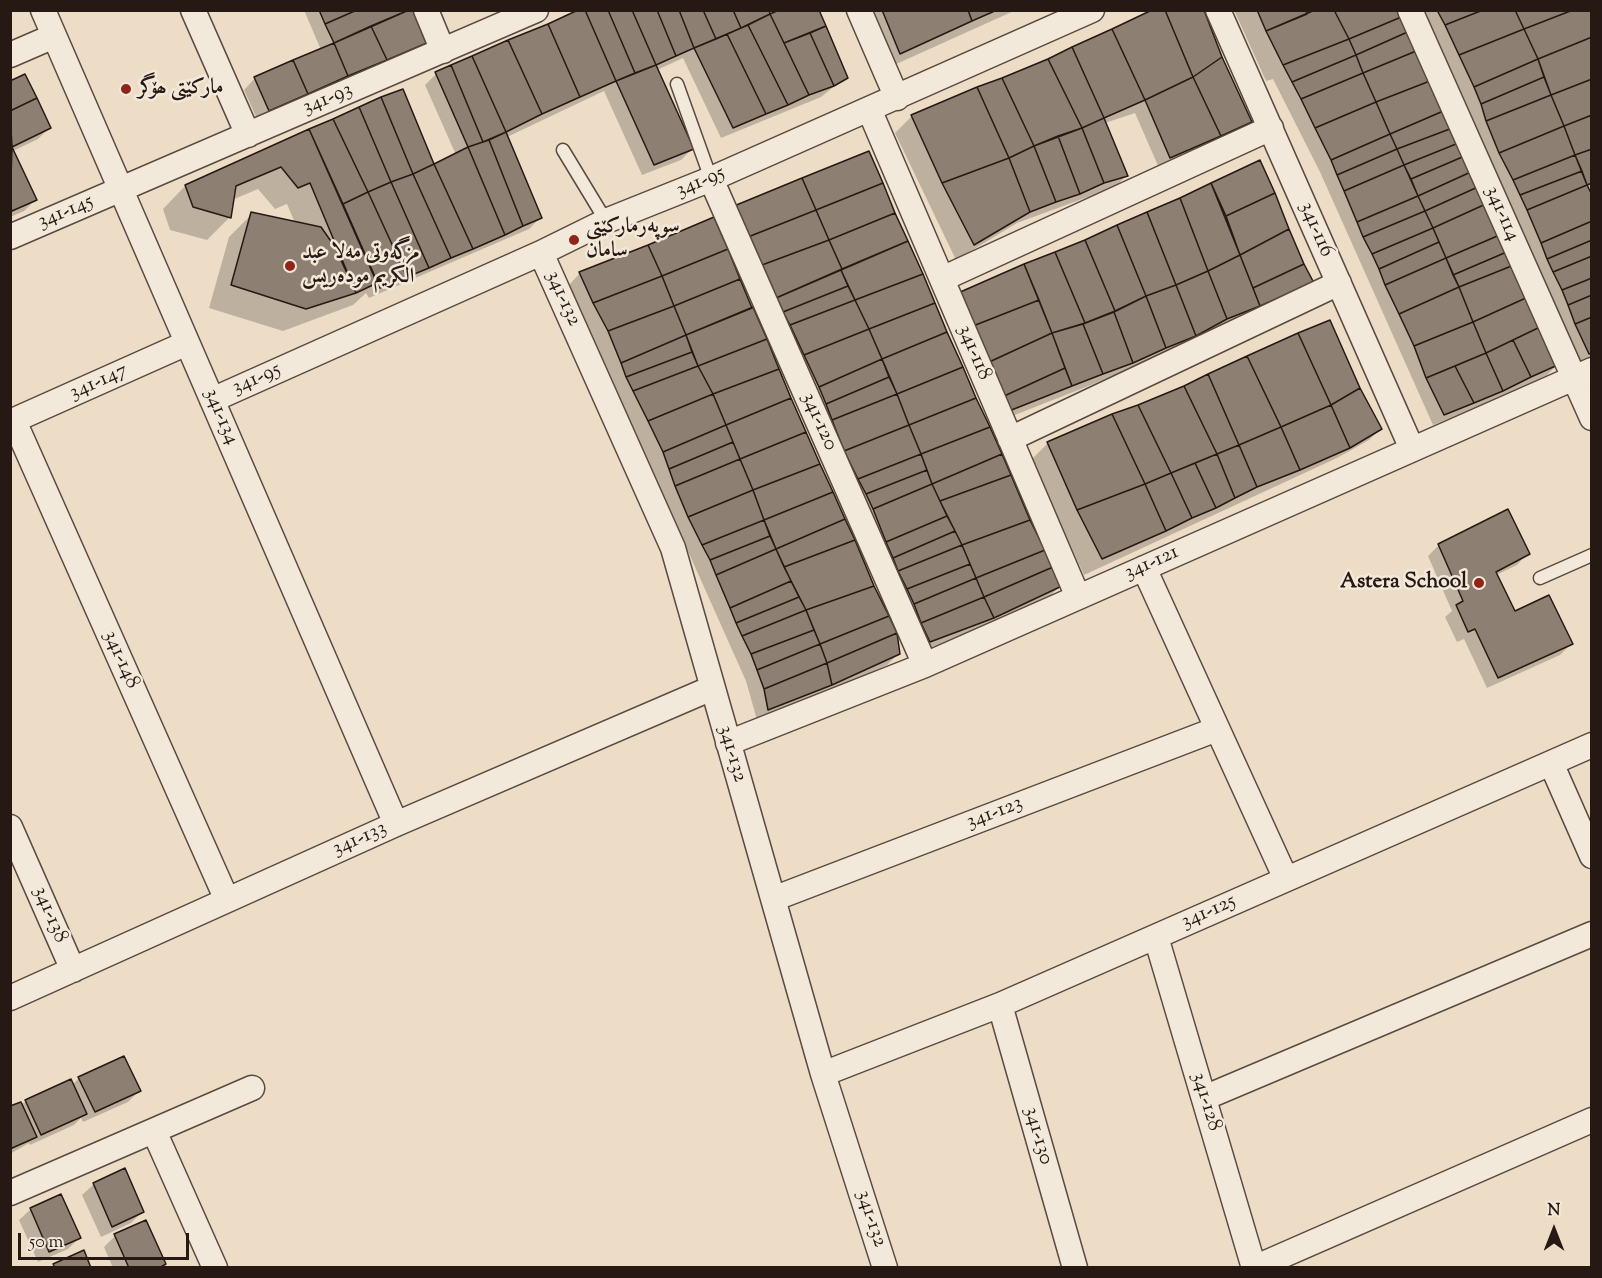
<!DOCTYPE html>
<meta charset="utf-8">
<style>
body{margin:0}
#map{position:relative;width:1602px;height:1278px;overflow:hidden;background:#edddc6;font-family:"Sorts Mill Goudy",serif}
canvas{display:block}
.frame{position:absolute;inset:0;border:12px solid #261914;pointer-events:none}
.north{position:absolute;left:1524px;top:1200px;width:60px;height:60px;-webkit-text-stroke:4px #f3e9da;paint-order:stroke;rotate:0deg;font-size:16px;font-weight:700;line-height:24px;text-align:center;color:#261914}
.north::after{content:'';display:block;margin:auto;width:21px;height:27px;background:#261914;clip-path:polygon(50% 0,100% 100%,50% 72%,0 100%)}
.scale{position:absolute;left:18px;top:1233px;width:171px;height:27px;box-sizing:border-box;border:3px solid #261914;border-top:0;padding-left:8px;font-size:18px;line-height:21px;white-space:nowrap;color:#261914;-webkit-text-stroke:4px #f3e9da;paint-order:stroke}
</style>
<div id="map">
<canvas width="1602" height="1278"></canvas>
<div class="frame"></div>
<div class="north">N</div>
<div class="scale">50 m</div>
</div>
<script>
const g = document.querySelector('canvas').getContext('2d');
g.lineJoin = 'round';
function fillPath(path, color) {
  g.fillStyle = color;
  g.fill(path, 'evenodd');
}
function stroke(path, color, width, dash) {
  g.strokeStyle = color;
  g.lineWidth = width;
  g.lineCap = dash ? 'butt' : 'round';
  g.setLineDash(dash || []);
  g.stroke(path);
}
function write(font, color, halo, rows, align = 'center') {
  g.font = font + ' "Sorts Mill Goudy",Amiri,serif';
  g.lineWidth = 5;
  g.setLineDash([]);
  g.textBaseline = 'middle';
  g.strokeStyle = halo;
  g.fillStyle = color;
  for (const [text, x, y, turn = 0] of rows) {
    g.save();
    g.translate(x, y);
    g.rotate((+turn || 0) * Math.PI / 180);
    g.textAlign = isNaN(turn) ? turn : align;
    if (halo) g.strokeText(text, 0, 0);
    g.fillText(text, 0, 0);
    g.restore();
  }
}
fillPath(new Path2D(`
 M304,10H411L426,43L414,54L258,121L244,90L255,78L321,50Z
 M583,10H818L846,77L821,97L721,138L683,58L657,70L692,149L681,160L642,175L604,91L507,137L540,218L529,229L369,298L366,293L353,305L283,331L209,308L229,237L252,214L295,223L287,204L275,209L258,189L232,200L230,217L207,240L170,230L163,209L185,186L402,91L433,166L456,155L425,85L436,74Z
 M858,10H1016L883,70Z
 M1234,10H1304L1311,20L1307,10H1403L1558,364L1547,375L1491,402L1433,425L1320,172L1273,79L1266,81Z
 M1423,10H1592V359L1578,364Z
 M1111,31L1221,58L1250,122L1233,139L1159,168L1135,113L1105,123L1126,176L1115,187L1017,223L956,260L895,133L912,116Z
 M10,82L49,128L38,139L13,151L35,200L24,211L10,217Z
 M868,153L1029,521L1060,586L1049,597L982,628L919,652L724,219Z
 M1259,162L1312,283L1301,294L1091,385L997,422L992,409L985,413L942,312L959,295ZM1118,308L1119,312L1101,317L1100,315Z
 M713,219L898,654L887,665L820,696L757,720L746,681L569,285L580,273Z
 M1248,358L1359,389L1380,429L1369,440L1337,458L1084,575L1031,460L1048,443Z
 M1439,545L1528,553L1517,565L1496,575L1515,613L1571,644L1560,655L1487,688L1464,639L1457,642L1445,617L1452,611L1428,556Z
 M79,1078L139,1091L128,1102L83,1122L81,1118L74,1125L30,1145L29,1143L10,1154V1108L72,1085Z
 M94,1184L142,1212L131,1223L101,1237L82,1195Z
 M31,1209L79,1238L68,1249L38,1262L19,1220Z
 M115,1236L164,1264L161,1268H113L104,1247Z`), '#0003');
const building = new Path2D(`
 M319,10H357L325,24Z
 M357,10H409L334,43L325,24Z
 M409,10H414L427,43L387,60L371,26Z
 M578,10H585L616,81L580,97L548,24Z
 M585,10H608L635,73L616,81Z
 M608,10H632L656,65L635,73Z
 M632,10H657L676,56L656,65Z
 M657,10H679L694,48L676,56Z
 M679,10H703L716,39L694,48Z
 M703,10H733L741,28L716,39Z
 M733,10H769L770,14L741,28Z
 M779,10H819L826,26L784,43L770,14Z
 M882,10H968L972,21L900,54Z
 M968,10H997L972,21Z
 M1152,10H1165L1193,77L1145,100L1112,29Z
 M1165,10H1204L1222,57L1193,77Z
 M1257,10H1306L1307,14L1266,31Z
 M1315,10H1334L1349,39L1283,65L1266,31Z
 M1334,10H1404L1406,15L1349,39Z
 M1441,10H1483L1445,25L1438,12Z
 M1483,10H1515L1524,29L1459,55L1445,25Z
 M1515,10H1573L1524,29Z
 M1573,10H1592V37L1538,59L1524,29Z
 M770,14L809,95L788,105L748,25Z
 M1406,15L1412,30L1356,55L1349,39Z
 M548,24L580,97L542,114L508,40Z
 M748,25L788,105L766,114L727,34Z
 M371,26L387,60L348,76L334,43Z
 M826,26L848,78L834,86L810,33Z
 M1112,29L1145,100L1104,118L1072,47Z
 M1524,29L1538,59L1474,87L1459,55Z
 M1412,30L1421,49L1363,73L1356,55Z
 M810,33L834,86L809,95L784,43Z
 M727,34L766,114L733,128L694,48Z
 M1592,37V79L1551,95L1538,59Z
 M1349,39L1356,55L1292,82L1283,65Z
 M508,40L542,114L506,132L472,56Z
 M334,43L348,76L308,94L293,60Z
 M1072,47L1104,118L1082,128L1048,59Z
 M1421,49L1435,79L1376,102L1363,73Z
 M1356,55L1363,73L1301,99L1292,82Z
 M472,56L506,132L483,142L451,65Z
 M1222,57L1252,122L1221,136L1193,77Z
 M1048,59L1082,128L1034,146L1002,78Z
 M1538,59L1544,77L1481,104L1474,87Z
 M293,60L308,94L269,111L254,77Z
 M451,65L483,142L468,147L435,72Z
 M656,65L694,149L654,165L616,81Z
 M1363,73L1376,102L1315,128L1301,99Z
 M25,74L37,98L10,111V81Z
 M1193,77L1221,136L1170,158L1145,100Z
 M1544,77L1551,95L1486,121L1481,104Z
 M1002,78L1034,146L1009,158L977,87Z
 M1435,79L1448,109L1390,134L1376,102Z
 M1592,79V115L1564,126L1551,95Z
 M977,87L1009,158L942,183L911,115Z
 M403,89L434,164L413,174L381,97Z
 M1551,95L1564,126L1499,153L1486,121Z
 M381,97L413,174L391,182L359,107Z
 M37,98L51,128L12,147L10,111Z
 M1376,102L1390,134L1331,160L1315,128Z
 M359,107L391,182L368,192L333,119Z
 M1448,109L1455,127L1397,149L1390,134Z
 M1592,115V149L1575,155L1564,126Z
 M1104,118L1128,176L1104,183L1082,128Z
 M333,119L368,192L343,204L309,129Z
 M1564,126L1575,155L1513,180L1499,153Z
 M1455,127L1461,142L1404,165L1397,149Z
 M1082,128L1104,183L1080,194L1058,136Z
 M309,129L377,283L356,293L310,183L298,188L281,167L236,186L231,218L193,207L185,185Z
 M506,132L542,218L523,226L489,140Z
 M1390,134L1397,149L1337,175L1331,160Z
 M1058,136L1080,194L1056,202L1034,146Z
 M489,140L523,226L505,235L468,147Z
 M1461,142L1467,155L1411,179L1404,165Z
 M1034,146L1056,202L1030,212L1009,158Z
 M12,147L37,200L12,211L10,206Z
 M468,147L505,235L473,249L434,164Z
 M1397,149L1404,165L1344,191L1337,175Z
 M1592,149V183L1587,185L1575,155Z
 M869,151L883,183L816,210L802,178Z
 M1467,155L1473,171L1418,196L1411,179Z
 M1575,155L1582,171L1520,195L1513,180Z
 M1009,158L1030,212L974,245L942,183Z
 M1260,160L1275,193L1226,216L1211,183Z
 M434,164L473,249L451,258L413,174Z
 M1404,165L1418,196L1357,222L1344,191Z
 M1473,171L1480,186L1425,211L1418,196Z
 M1582,171L1587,185L1527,210L1520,195Z
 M413,174L451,258L429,268L391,182Z
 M802,178L816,210L748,237L734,206Z
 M391,182L429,268L407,277L368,192Z
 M883,183L895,213L829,240L816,210Z
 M1211,183L1240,255L1208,271L1180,198Z
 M1587,185L1592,195V221L1541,243L1527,210Z
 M1480,186L1488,203L1433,228L1425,211Z
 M368,192L407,277L380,288L343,204Z
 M1275,193L1289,229L1240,255L1226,216Z
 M1418,196L1425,211L1363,237L1357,222Z
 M1180,198L1208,271L1176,285L1147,212Z
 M1488,203L1502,234L1446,258L1433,228Z
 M816,210L829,240L762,265L748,237Z
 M1425,211L1433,228L1372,254L1363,237Z
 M251,212L321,227L335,247L356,293L306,309L231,285Z
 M1147,212L1176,285L1146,296L1117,225Z
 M895,213L908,241L842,269L829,240Z
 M714,217L728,249L662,276L648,245Z
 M1592,221V240L1547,259L1541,243Z
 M1117,225L1146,296L1115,311L1085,240Z
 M1433,228L1439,242L1379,269L1372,254Z
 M1289,229L1304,264L1253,288L1240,255Z
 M1502,234L1509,251L1453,275L1446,258Z
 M829,240L842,269L776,298L762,265Z
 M1085,240L1115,311L1085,323L1055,252Z
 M1592,240V256L1553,272L1547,259Z
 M908,241L923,274L855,300L841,270Z
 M1439,242L1446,258L1385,285L1379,269Z
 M648,245L662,276L593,303L579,272Z
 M728,249L740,279L674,306L662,276Z
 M1509,251L1514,265L1459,287L1453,275Z
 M1055,252L1085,323L1052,333L1024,264Z
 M1240,255L1260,306L1227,319L1208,271Z
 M1592,256V278L1562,290L1553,272Z
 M1446,258L1459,287L1399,314L1385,285Z
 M1024,264L1039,300L973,326L958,293Z
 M1304,264L1314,283L1260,306L1253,288Z
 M1514,265L1528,297L1473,322L1459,287Z
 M841,270L848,286L783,312L776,298Z
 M1208,271L1227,319L1196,336L1176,285Z
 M923,274L935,303L869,329L855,300Z
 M662,276L674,306L608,331L593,303Z
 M1592,278V295L1568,305L1562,290Z
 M740,279L752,308L686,335L674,306Z
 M1176,285L1196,336L1166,348L1146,296Z
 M848,286L855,300L790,325L783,312Z
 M1459,287L1473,322L1414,346L1399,314Z
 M1592,295V317L1575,324L1568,305Z
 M1146,296L1166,348L1133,363L1114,312Z
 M1528,297L1540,327L1486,353L1473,322Z
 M855,300L869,329L804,355L790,325Z
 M1039,300L1052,333L987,363L973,326Z
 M935,303L947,332L882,359L869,329Z
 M674,306L686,335L621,363L608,331Z
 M753,307L767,339L698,366L686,335Z
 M1114,312L1133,363L1103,374L1083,324Z
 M1592,317V353L1589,354L1575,324Z
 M1330,320L1360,388L1331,405L1298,333Z
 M1473,322L1486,353L1426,378L1414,346Z
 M1083,324L1103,374L1072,386L1052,333Z
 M1540,327L1560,364L1531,377L1513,340Z
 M869,329L882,359L819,387L804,355Z
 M947,332L963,367L897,394L882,359Z
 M1052,333L1065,368L1002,397L987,363Z
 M1298,333L1331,405L1281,427L1247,356Z
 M686,335L692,352L626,377L621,363Z
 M767,339L779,369L713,394L698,366Z
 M1513,340L1531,377L1503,391L1486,353Z
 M692,352L698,366L633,391L626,377Z
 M1486,353L1503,391L1474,403L1455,366Z
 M1247,356L1281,427L1239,445L1208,374Z
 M882,359L889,377L826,404L819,387Z
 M698,366L713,394L648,421L633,391Z
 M1455,366L1474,403L1444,415L1426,378Z
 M963,367L976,398L909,425L897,394Z
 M1065,368L1072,386L1009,411L1002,397Z
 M779,369L791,398L726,425L713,394Z
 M1208,374L1239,445L1217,454L1184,386Z
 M889,377L897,394L832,420L826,404Z
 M1184,386L1217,454L1171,473L1138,405Z
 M1360,388L1382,429L1350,448L1331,405Z
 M713,394L726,425L663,452L648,421Z
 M897,394L909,425L844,451L832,420Z
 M791,398L806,432L740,459L726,425Z
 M976,398L990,427L921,454L909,425Z
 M1138,405L1171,473L1145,484L1112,414Z
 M1331,405L1350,448L1300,470L1281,427Z
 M1112,414L1145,484L1077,510L1047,442Z
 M726,425L733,442L669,469L663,452Z
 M909,425L921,454L858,479L844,451Z
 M990,427L1002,454L932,484L921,454Z
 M1281,427L1300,470L1257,487L1239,445Z
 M806,432L820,464L753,490L740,459Z
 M733,442L740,459L675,486L669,469Z
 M1239,445L1257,487L1235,498L1217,454Z
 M921,454L927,470L866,494L858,479Z
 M1002,454L1011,475L940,501L932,484Z
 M1217,454L1235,498L1216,508L1195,463Z
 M740,459L753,490L688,517L675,486Z
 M1195,463L1216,508L1192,518L1171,473Z
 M820,464L833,492L764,520L753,490Z
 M927,470L932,484L873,509L866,494Z
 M1171,473L1192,518L1166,531L1145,484Z
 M1011,475L1030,520L962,545L940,501Z
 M932,484L947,516L886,542L873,509Z
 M1145,484L1166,531L1102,559L1077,510Z
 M753,490L764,520L702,545L688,517Z
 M833,492L845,519L776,549L764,520Z
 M1508,509L1530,554L1496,572L1515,611L1549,595L1573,644L1498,678L1475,629L1468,632L1456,605L1463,601L1438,544Z
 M947,516L955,531L893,558L886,542Z
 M845,519L855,540L784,567L776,549Z
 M764,520L770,536L710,560L702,545Z
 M1030,520L1045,550L976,578L962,545Z
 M955,531L962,545L898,571L893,558Z
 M770,536L776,549L716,575L710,560Z
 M855,540L874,586L806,610L784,567Z
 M962,545L970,564L907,589L898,571Z
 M776,549L791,581L730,608L716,575Z
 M1045,550L1053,567L984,597L976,578Z
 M970,564L976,578L914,604L907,589Z
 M1053,567L1062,586L994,618L984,597Z
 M976,578L984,597L921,623L914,604Z
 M791,581L799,597L736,623L730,608Z
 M874,586L889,616L820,644L806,610Z
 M799,597L806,610L742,636L736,623Z
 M984,597L994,618L930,642L921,623Z
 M806,610L814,630L751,654L742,636Z
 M889,616L897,633L827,663L820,644Z
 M814,630L820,644L757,670L751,654Z
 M897,633L900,654L832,685L827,663Z
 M820,644L827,663L764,689L757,670Z
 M827,663L832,685L768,710L764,689Z
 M124,1056L141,1091L95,1112L78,1077Z
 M71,1079L87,1114L41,1135L25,1100Z
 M21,1102L37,1137L10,1149V1106Z
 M125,1168L144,1212L112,1227L93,1183Z
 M61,1194L81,1238L49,1252L30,1208Z
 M146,1220L166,1264L159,1268H129L114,1234Z
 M84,1250L91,1268H55L53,1264Z`);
fillPath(building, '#8d7f71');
stroke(building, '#261914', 1.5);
const service = new Path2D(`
 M677,84L711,179
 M563,150L606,221
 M1540,578L1592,555`);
const minor = new Path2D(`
 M43,10L396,824
 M193,10L248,135
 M426,10L443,51
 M859,10L897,98
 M1218,10L1412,449
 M1410,10L1592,418
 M10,55L54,36
 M869,109L1078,597
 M711,179L925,665
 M10,237L536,10
 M541,253L673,548L823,1074L885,1268
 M942,279L1271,128
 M212,400L541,253L606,221L711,179L1092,10
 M14,421L227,900
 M10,422L187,343
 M1010,439L1339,283
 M1144,568L1286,879
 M728,743L925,665L1592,370
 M1551,763L1592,856
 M10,827L73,970
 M773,899L1217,729
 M1156,937L1254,1268L1592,1120
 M10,998L396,824L712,688
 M1000,1005L1075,1268
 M823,1074L1000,1005L1592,745
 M1204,1098L1592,934
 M154,1131L215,1268
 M10,1193L252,1088`);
stroke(service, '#584a40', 15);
stroke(minor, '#584a40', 27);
stroke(service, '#f3e9da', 12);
stroke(minor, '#f3e9da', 24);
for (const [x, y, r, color] of [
 [126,89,6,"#8f2418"],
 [574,240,6,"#8f2418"],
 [290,266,6,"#8f2418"],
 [1479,583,6,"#8f2418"]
]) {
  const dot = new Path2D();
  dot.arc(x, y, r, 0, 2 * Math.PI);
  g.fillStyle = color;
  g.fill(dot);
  stroke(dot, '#f3e9da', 2);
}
write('bold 21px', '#261914', '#f3e9da', [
 ["مارکێتی ھۆگر",138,89],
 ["سوپەرمارکێتی",586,228],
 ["سامان",586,252],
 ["مزگه‌وتی مه‌لا عبد",302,254],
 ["الكريم موده‌ریس",302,278],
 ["Astera School",1467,583,"right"]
], 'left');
write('21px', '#261914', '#f3e9da', [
 ["341-93",328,100,-23],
 ["341-95",701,183,-23],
 ["341-145",66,213,-23],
 ["341-114",1501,214,66],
 ["341-116",1315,230,67],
 ["341-132",562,299,66],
 ["341-118",973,353,67],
 ["341-95",257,380,-24],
 ["341-147",99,383,-24],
 ["341-134",220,417,67],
 ["341-120",818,422,66],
 ["341-121",1152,564,-24],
 ["341-148",120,660,66],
 ["341-132",731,754,74],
 ["341-123",995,814,-21],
 ["341-133",360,840,-24],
 ["341-125",1209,913,-24],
 ["341-138",49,915,67],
 ["341-128",1205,1102,73],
 ["341-130",1037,1136,74],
 ["341-132",870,1219,72]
]);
</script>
